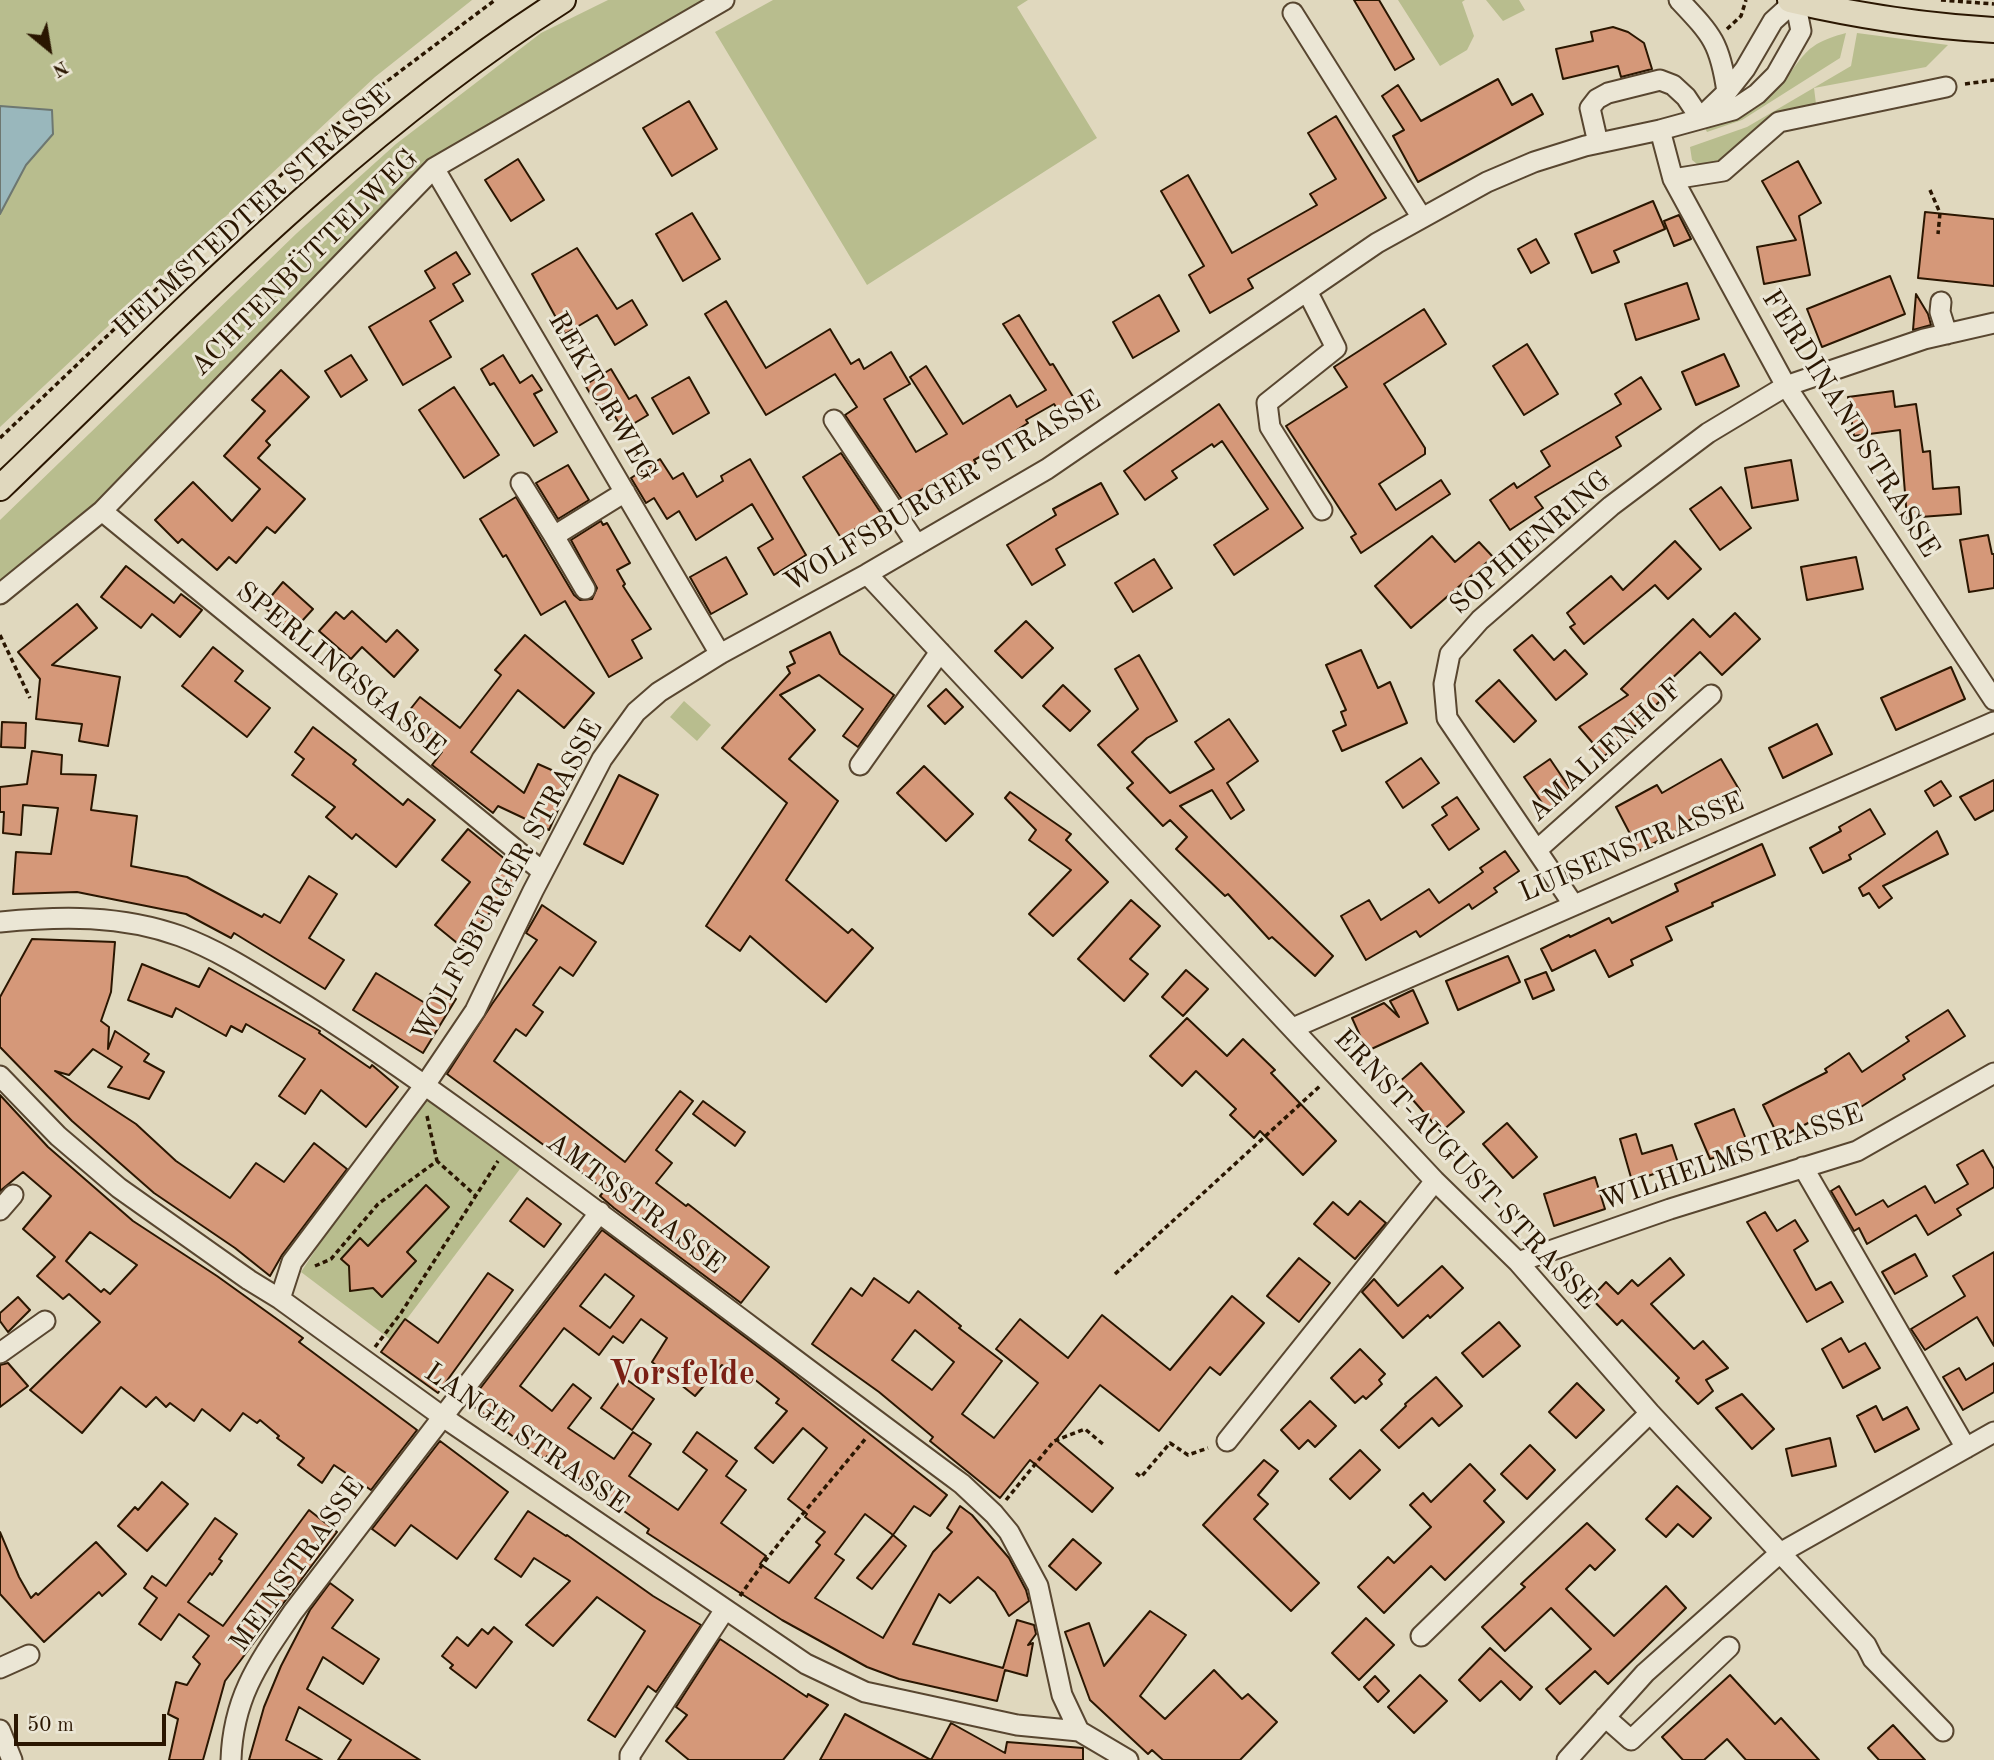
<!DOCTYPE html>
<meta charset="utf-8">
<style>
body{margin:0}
#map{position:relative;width:1994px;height:1760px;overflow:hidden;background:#e0d8be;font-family:"Old Standard TT",serif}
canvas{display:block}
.north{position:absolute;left:14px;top:14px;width:70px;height:70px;-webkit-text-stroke:5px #ebe6d5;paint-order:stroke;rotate:150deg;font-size:19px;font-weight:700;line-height:28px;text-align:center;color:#2a1601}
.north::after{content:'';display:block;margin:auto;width:24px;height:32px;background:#2a1601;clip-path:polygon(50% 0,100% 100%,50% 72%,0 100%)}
.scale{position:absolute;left:14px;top:1714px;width:152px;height:32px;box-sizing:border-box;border:4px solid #2a1601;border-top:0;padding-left:9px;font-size:21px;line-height:24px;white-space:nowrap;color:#2a1601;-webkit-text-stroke:5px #ebe6d5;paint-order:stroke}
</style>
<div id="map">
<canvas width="1994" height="1760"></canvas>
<div class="north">N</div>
<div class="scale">50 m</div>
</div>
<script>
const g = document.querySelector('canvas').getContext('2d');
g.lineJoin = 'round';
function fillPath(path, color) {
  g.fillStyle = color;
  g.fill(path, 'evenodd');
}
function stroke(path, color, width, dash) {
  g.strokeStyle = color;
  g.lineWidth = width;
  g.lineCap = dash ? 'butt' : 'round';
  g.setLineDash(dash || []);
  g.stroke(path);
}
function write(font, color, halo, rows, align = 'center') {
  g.font = font + ' "Old Standard TT",serif';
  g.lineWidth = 6;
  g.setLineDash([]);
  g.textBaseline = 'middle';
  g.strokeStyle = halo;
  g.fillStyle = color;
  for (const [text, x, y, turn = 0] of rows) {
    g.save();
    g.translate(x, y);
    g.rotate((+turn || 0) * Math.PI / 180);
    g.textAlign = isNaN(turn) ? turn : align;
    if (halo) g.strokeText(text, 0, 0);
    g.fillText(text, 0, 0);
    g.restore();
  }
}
fillPath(new Path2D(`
 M0,0H472L375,77L0,427Z
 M608,0H706L428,160L90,512L0,586V520L297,233L396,144L541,33Z
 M773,0H1028L1017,7L1097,138L867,285L715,32Z
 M1398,0H1465L1462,2L1474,36L1467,50L1440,66Z
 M1486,0H1519L1525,10L1503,21Z
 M1846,33L1840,58L1742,120L1707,132L1704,126C1729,116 1757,109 1776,89C1805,60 1799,45 1846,33Z
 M1857,33L1948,45L1926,67L1814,88L1816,104L1782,111L1770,118L1719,165L1702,168L1692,160L1690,147L1747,127L1851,66Z
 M684,701L711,725L697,741L670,717Z
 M425,1085L529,1157L391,1340L301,1272Z`), '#b8bd8e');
const water = new Path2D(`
 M0,106L52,110L53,134L26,165L0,214Z`);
fillPath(water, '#99b7bc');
stroke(water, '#6d7771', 2);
const building = new Path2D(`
 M1354,0H1379L1414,59L1395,70Z
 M1613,27L1628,32L1644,43L1652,69L1621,77L1618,66L1563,79L1556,49L1593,41L1591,32Z
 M1498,79L1512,105L1532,94L1543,114L1418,182L1393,136L1404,130L1382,96L1398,85L1421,121Z
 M689,101L717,149L672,176L643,128Z
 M1336,116L1386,198L1248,279L1253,288L1210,313L1189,275L1204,266L1161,191L1188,175L1232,253L1317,205L1310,194L1336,179L1308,133Z
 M518,159L544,200L511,221L485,180Z
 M1798,161L1821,203L1799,216L1810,275L1764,284L1757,247L1796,240L1762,181Z
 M1653,201L1665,229L1614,251L1619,262L1592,273L1575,234Z
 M1925,212L1994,219V286L1918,278Z
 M692,213L720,259L683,281L656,234Z
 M1679,215L1691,239L1674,246L1664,221Z
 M1536,239L1549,263L1531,273L1518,249Z
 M577,248L617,309L632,300L647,325L615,345L597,315L565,334L532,274Z
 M456,252L470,274L453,284L463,301L430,321L451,357L403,385L369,327L435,288L425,271Z
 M1890,276L1905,314L1822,347L1807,309Z
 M1687,283L1699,319L1636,340L1625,304Z
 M1916,294L1928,314L1931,325L1913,330Z
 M1159,295L1179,331L1133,358L1113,322Z
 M726,301L766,368L830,329L851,364L859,359L864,369L891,352L910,384L884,399L916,452L947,434L910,377L926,366L963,424L1010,395L1017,407L1046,390L1003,324L1019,315L1050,365L1053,364L1075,400L1058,410L1054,404L1026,420L1028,423L1017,430L1020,435L974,460L976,463L957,474L955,471L942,477L903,501L845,415L857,407L835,374L766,415L705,314Z
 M1424,309L1446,344L1384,384L1425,448V454L1379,484L1396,510L1441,480L1450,494L1361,553L1351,537L1356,534L1286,426L1347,387L1334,367Z
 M1527,344L1558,394L1524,415L1493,366Z
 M1724,354L1739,386L1696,405L1682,372Z
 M351,355L367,380L341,397L325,371Z
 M503,355L520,383L532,375L542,390L534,394L557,432L534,446L494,383L490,385L481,369Z
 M611,369L629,399L636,395L648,415L623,430L607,403L599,408L585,385Z
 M281,370L309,397L266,441L270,445L258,458L305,499L275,533L267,527L236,563L229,557L217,570L182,539L178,543L155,520L193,482L232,521L260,489L224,456L265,411L252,400Z
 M689,377L709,413L673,434L652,398Z
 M1641,377L1661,409L1616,437L1621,446L1535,497L1543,508L1510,530L1490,500L1514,483L1517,488L1550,466L1541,451L1621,404L1615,394Z
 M454,387L499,455L464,478L419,410Z
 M1893,391L1895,407L1916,404L1923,452L1930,451L1933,489L1959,487L1961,514L1907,518L1900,430L1854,436L1848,397Z
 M1219,404L1303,528L1234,575L1214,545L1268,509L1222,441L1214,447L1212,444L1172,471L1177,478L1145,500L1124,471Z
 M841,453L881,513L841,538L803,477Z
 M660,459L673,479L683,473L697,497L723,481L721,476L750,459L806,555L774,575L758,548L773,539L752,504L696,540L679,511L667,519L654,498L646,503L631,478Z
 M1791,460L1798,500L1752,508L1745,468Z
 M568,465L589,500L558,519L536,483Z
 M1101,483L1118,514L1056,549L1065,565L1032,585L1007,545L1056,515L1053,509Z
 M1721,487L1751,528L1720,550L1690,509Z
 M516,497L574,595L580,600L592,599L597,588L571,540L601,521L603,525L607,523L630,563L617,570L625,584L623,586L651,629L632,640L642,658L609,677L565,601L541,615L506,555L503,557L480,519Z
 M1988,535L1992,554H1994V588L1969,592L1960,540Z
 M1432,536L1455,562L1479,542L1493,557L1411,628L1375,586Z
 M1675,541L1701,569L1668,599L1655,585L1584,644L1570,627L1575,624L1567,613L1611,576L1623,590Z
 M726,557L747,594L711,614L690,577Z
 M1856,557L1863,589L1807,600L1801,567Z
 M1154,559L1172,588L1133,612L1115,583Z
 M126,566L174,603L181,594L202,610L180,637L152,614L141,628L101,597Z
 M283,582L313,609L292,632L263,606Z
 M77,604L97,628L52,665L120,677L108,746L79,741L82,724L36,719L40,679L18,652Z
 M352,611L386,642L397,630L418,650L394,677L362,647L351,659L319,631L336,612L344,619Z
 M1735,613L1760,639L1722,675L1700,652L1666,684L1671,690L1629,732L1632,737L1604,756L1579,727L1628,695L1621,689L1693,619L1710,637Z
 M1026,621L1053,648L1022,678L995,651Z
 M830,632L840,654L894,695L858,747L843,736L863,709L819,675L780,695L815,730L789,759L838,801L786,880L848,933L852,929L873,948L826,1002L750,936L740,951L706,926L787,803L722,748L790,673L787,667L795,663L790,652Z
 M525,635L594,693L564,728L518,690L471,752L524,793L538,764L572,779L549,830L498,806L493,813L432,765L442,752L401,721L420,697L460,728L501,675L495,670Z
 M1532,635L1554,660L1565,650L1587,674L1556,700L1514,650Z
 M213,647L243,671L235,681L270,708L247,737L182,686Z
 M1361,650L1378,688L1390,682L1407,723L1342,751L1333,731L1346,725L1341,712L1346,710L1326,665Z
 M1139,655L1177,721L1147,738L1132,752L1170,793L1214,769L1195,742L1229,719L1258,761L1227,783L1244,810L1231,819L1212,790L1180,806L1333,956L1315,976L1272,937L1269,939L1228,894L1225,896L1176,849L1187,837L1170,820L1163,826L1127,788L1133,783L1098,745L1138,709L1115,669Z
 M1951,667L1965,699L1896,730L1881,698Z
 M1499,680L1536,721L1514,742L1476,701Z
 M1063,685L1090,711L1070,731L1043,706Z
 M946,689L963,707L945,724L928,706Z
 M2,722L26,723L25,748L1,747Z
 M1817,724L1832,754L1783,778L1769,748Z
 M313,727L356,760L353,764L403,805L408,799L435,820L396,867L356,834L352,839L326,817L335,807L292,775L304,759L295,752Z
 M32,751L62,755L61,774L96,775L91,810L137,816L131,866L187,877L262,917L264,914L280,923L309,876L337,894L309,938L344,960L325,989L234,933L231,938L186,914L77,892L13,894L16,852L51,854L58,808L23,805L21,835L3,833L4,812H0V787L27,784Z
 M1421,758L1439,783L1403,808L1386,782Z
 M1550,759L1573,793L1547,810L1524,777Z
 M1721,759L1740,791L1679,826L1681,829L1639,851L1616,807L1657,785L1662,793Z
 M924,766L973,814L946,841L897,793Z
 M619,775L658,795L623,864L584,844Z
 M1994,780V810L1975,820L1960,797Z
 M1941,781L1951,796L1934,806L1925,791Z
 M1010,792L1071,834L1066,840L1108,882L1053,936L1029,914L1071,870L1029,840L1036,830L1005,798Z
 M1457,797L1479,829L1449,850L1432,825L1447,815L1442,807Z
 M1870,809L1885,834L1849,855L1851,859L1823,873L1810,848L1841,831L1839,827Z
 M468,829L522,873L462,947L435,925L470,882L442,860Z
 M1937,831L1948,854L1883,886L1892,898L1879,908L1869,893L1863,896L1859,888Z
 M1762,844L1775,875L1712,903L1713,906L1666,927L1672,940L1631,960L1633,965L1609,977L1595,950L1552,971L1541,949L1569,935L1570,937L1609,918L1612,923L1678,891L1675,884Z
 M1505,851L1519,871L1494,888L1497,892L1472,909L1469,904L1420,937L1416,931L1366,960L1341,916L1369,900L1381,920L1429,889L1439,903L1483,872L1480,868Z
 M1131,900L1160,926L1130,959L1148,974L1124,1001L1078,959Z
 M542,905L596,942L573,976L560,967L533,1005L543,1012L526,1036L516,1029L494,1061L625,1162L680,1091L693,1101L656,1150L672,1163L656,1183L686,1206L688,1204L769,1267L741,1303L614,1208L600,1196L605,1190L447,1074L492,1004L537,940L526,933Z
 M32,939L115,942L111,992L101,1021L109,1027L108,1049L115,1031L149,1054L144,1061L164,1072L149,1099L108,1087L122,1067L93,1049L69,1075L55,1071L136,1124L176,1161L230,1198L256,1163L284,1182L314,1143L347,1169L282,1255L270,1276L235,1248L154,1193L72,1121L0,1047V997Z
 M1508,956L1520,982L1458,1010L1446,981Z
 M142,964L199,987L209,968L320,1031L319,1033L370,1068L372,1065L398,1087L366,1127L321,1090L305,1114L279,1096L305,1059L246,1024L242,1032L231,1026L226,1036L176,1008L172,1017L128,1000Z
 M1186,970L1208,989L1183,1016L1162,997Z
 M1546,972L1554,990L1533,999L1525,980Z
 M376,973L425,1003L435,986L456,999L423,1053L353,1010Z
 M1413,990L1428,1023L1367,1051L1352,1018L1384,1003L1399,1017L1390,1001Z
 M1948,1010L1965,1036L1903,1075L1905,1079L1853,1112L1847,1103L1779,1138L1763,1105L1827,1072L1825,1069L1849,1053L1862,1072L1909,1041L1906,1037Z
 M1187,1018L1227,1056L1243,1039L1275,1070L1271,1073L1336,1141L1303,1175L1260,1131L1254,1138L1230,1115L1236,1109L1196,1071L1182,1086L1150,1056Z
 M1421,1063L1464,1112L1441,1132L1398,1083Z
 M0,1095L48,1147L133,1221L217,1276L281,1322L303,1338L299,1342L417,1430L371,1490L334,1465L322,1483L298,1465L304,1458L277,1438L279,1436L260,1420L257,1423L243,1413L230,1431L202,1409L194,1421L170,1403L166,1407L156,1397L146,1407L121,1387L82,1433L30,1390L100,1322L69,1294L63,1299L37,1276L55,1257L23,1229L51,1196L23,1172L0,1191ZM90,1232L137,1265L110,1294L104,1289L101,1292L66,1261Z
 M703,1101L745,1132L735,1146L693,1114Z
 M1734,1109L1749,1147L1710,1159L1695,1124Z
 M1507,1123L1537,1157L1513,1178L1483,1144Z
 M1636,1134L1642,1154L1672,1145L1679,1166L1632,1181L1620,1139Z
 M1983,1150L1994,1169V1187L1957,1209L1961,1215L1928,1235L1916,1215L1867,1244L1859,1228L1854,1231L1831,1191L1839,1186L1856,1215L1883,1200L1888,1207L1925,1186L1935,1203L1968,1184L1957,1165Z
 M1595,1177L1605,1209L1554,1226L1544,1194Z
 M426,1185L449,1207L407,1252L416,1261L382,1297L373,1288L350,1291L349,1266L341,1259L360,1238L368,1246Z
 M527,1198L561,1224L544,1247L510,1221Z
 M1360,1201L1386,1223L1355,1259L1314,1224L1333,1202L1348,1215Z
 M1765,1212L1777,1231L1795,1220L1808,1241L1794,1250L1816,1290L1831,1282L1843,1302L1807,1322L1747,1222Z
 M602,1230L777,1361L947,1495L930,1516L914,1506L893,1535L865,1514L835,1554L844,1560L815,1598L883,1638L933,1552L952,1532L947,1528L960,1506L972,1515L1009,1558L1026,1590L1029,1601L1009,1616L995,1592L978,1577L950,1603L939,1594L913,1644L1003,1668L1017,1620L1034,1625L1036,1634L1028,1645L1033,1643L1027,1676L1005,1670L997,1701L899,1679L867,1667L782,1620L647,1533L649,1529L547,1456L545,1459L536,1454L469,1403ZM605,1274L634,1296L610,1328L580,1306ZM641,1319L667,1338L652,1362L695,1396L722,1365L749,1385L754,1379L779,1399L776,1403L787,1411L755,1448L773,1463L803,1428L827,1448L788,1499L807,1514L805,1517L825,1532L816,1542L820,1545L789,1583L760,1564L766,1556L721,1523L746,1490L726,1476L737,1461L697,1432L683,1452L707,1470L678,1510L629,1476L651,1444L633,1432L614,1459L568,1428L591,1398L573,1384L552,1411L520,1386L564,1328L599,1355L613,1336L623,1343Z
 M1994,1252V1346L1977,1317L1925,1350L1911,1329L1965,1296L1953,1276Z
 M1915,1254L1927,1276L1895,1294L1882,1272Z
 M1299,1258L1330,1283L1299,1322L1267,1296Z
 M1670,1258L1684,1275L1651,1304L1694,1349L1703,1341L1728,1368L1706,1380L1713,1391L1698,1404L1676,1381L1679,1378L1622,1320L1617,1325L1591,1298L1606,1282L1618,1294L1632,1280L1638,1286Z
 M1442,1266L1463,1288L1430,1318L1428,1315L1403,1338L1362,1292L1374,1279L1398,1306Z
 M488,1273L513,1290L438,1393L381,1352L405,1319L438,1343Z
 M874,1278L909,1303L918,1291L961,1326L959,1328L1002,1361L962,1414L994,1438L1038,1383L996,1349L1020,1319L1068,1358L1102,1315L1170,1370L1232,1296L1264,1323L1220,1375L1210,1367L1159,1431L1100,1385L1056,1440L1113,1488L1092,1512L1030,1460L1000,1498L930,1441L933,1437L879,1392L812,1344L851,1288L862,1296ZM915,1330L954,1362L932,1390L892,1360Z
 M18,1297L30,1310L8,1332L0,1321V1313Z
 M1499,1322L1520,1346L1483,1377L1462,1353Z
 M1841,1338L1849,1352L1865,1343L1880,1368L1843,1388L1822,1349Z
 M1360,1349L1385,1374L1379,1380L1382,1384L1366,1399L1363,1396L1355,1403L1331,1378Z
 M8,1363L28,1386L0,1407V1365Z
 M1994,1363V1392L1963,1410L1943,1377L1959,1368L1966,1380Z
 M623,1377L654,1399L632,1430L601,1408Z
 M1436,1377L1462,1406L1439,1426L1432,1418L1399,1448L1381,1430L1406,1406L1405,1404Z
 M1577,1383L1604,1410L1576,1438L1549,1412Z
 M1742,1394L1774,1429L1752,1449L1716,1408Z
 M1310,1401L1336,1426L1315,1447L1308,1440L1299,1449L1281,1430Z
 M1876,1406L1883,1420L1907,1407L1919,1429L1875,1452L1857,1416Z
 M1830,1438L1836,1466L1792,1476L1786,1449Z
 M440,1441L508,1492L457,1559L411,1525L395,1546L372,1529Z
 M1530,1445L1555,1470L1527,1499L1501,1474Z
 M1360,1450L1380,1470L1350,1499L1330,1479Z
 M1264,1460L1278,1471L1258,1495L1268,1504L1254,1519L1319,1583L1291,1611L1203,1525Z
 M1470,1464L1495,1490L1484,1501L1504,1522L1445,1580L1431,1566L1384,1613L1358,1587L1388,1557L1394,1563L1431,1527L1410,1505L1423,1493L1431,1502Z
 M162,1482L188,1504L147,1551L118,1526L135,1507L138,1510Z
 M1677,1486L1711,1518L1693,1537L1678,1524L1666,1537L1646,1519Z
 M309,1510L337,1532L225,1681L203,1760H169L178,1719L168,1714L176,1682L187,1685L200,1664L193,1657L209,1636L179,1614L161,1640L139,1624L157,1598L144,1588L152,1576L166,1586L215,1518L237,1534L219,1559L222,1561L212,1575L210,1573L188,1602L223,1626Z
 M528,1511L566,1536L567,1535L653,1596L701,1625L656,1692L648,1686L615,1737L588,1720L645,1631L597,1597L553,1646L526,1625L570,1581L534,1558L521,1577L495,1559Z
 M1587,1523L1615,1550L1595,1570L1590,1565L1566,1589L1614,1636L1666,1586L1686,1608L1608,1684L1595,1671L1560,1704L1546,1689L1591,1649L1551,1608L1505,1651L1482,1627L1525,1587L1521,1584Z
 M0,1532L19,1577L31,1598L36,1593L38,1595L96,1542L126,1574L102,1596L99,1592L44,1642L0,1594Z
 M893,1535L906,1546L872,1589L857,1578Z
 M1073,1539L1101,1563L1076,1590L1049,1566Z
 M330,1583L353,1600L332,1628L379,1659L363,1684L323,1657L307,1689L420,1760H338L351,1740L299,1707L286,1740L322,1760H249L264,1707L281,1666L310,1610Z
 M1150,1611L1186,1635L1140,1696L1165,1719L1214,1670L1242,1699L1248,1694L1277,1722L1240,1760H1163L1152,1750L1148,1754L1090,1700L1065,1632L1089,1623L1104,1666Z
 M1366,1618L1394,1645L1359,1680L1332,1653Z
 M494,1627L512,1642L476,1688L450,1668L453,1665L442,1656L457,1637L468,1646L482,1629L488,1634Z
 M720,1639L807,1697L808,1694L828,1705L783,1760H689L666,1741L687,1715L676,1707Z
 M1490,1648L1532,1687L1520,1700L1501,1681L1480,1701L1459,1680Z
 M1420,1675L1447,1701L1414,1733L1388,1707Z
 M1730,1675L1775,1724L1781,1718L1819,1760H1746L1727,1739L1704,1760H1683L1662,1737Z
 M1375,1676L1389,1691L1378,1702L1364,1687Z
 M845,1714L931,1760L951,1723L1005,1753L1007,1742L1083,1748V1760H820Z
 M1893,1725L1925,1760H1879L1868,1748Z`);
fillPath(building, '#d59879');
stroke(building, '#2a1601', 2);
const minor = new Path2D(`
 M1679,0C1712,35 1720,43 1727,92
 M1293,13L1422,218
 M1700,118L1727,92L1745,69L1773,21L1795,1
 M1660,130L1673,179L1786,386L1994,700
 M1598,143L1590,108L1597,99L1608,93L1660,80L1673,85L1686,97L1700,118
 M434,168L720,654
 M1673,179L1723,171L1779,122L1946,87
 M1307,291L1336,348L1267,403L1270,427L1322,510
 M1941,302L1940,312L1947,334
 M834,420L917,545
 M521,483L554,536L625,492
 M102,511L543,872
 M554,536L585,589
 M867,574L1435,1181L1518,1262L1650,1413L1866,1645L1873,1659L1943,1731
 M0,594L102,511L434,168L724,0
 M860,765L940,652
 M1538,849L1711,695
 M1573,904L1447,718L1444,684L1450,654L1480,620L1611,506L1708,433L1786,386L1924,339L1994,323
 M0,922C62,916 121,915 180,936C218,950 252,972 286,993C353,1034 417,1079 480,1125C642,1243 801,1365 962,1484L994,1514L1009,1532L1038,1586L1062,1695L1079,1731
 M1293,1028L1994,722
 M0,1076L58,1136L119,1188L249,1280L280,1299L443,1417L806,1664L865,1692L1017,1725L1079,1731L1128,1760
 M1803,1167L1966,1448
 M0,1210L13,1195
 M1518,1262L1670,1209L1857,1151L1994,1073
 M280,1299L292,1262L425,1085L475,1011L533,891L602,759L636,712L659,692L720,654L867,574L1047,469L1377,243L1487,182L1534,162L1585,146L1660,130L1733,110L1757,94L1776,75L1801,31L1795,1
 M0,1353L45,1321
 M1227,1441L1435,1181
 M1421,1636L1650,1413
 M0,1668L29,1655
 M1605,1717L1631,1740L1729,1647
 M0,1730L12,1760
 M231,1760C233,1697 259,1662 293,1612L600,1212
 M630,1760V1755L724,1611
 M1567,1760L1645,1673L1780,1553L1994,1432`);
const major = new Path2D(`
 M1790,0C1858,16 1925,26 1994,30
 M0,488C179,316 352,134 563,0`);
stroke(minor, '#584630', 23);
stroke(major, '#2a1601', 28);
stroke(new Path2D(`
 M1941,0L1994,4
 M1727,29L1741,16L1746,0
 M1965,84L1994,80
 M1930,190L1940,213L1938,234
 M0,438L189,258L374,91L495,0
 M0,635L30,698
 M427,1116L437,1161
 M315,1266L331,1259L378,1204L437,1161L476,1196
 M1115,1274L1320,1086
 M375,1347L401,1313L498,1161
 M1136,1473L1141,1477L1170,1443L1188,1455L1208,1448
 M1006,1500L1054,1441L1085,1429L1104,1445
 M740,1596C778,1540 824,1490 866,1438`), '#2a1601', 3.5, [5, 3.5]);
stroke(minor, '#ebe6d5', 19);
stroke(major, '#e0d8be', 24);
write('28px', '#2a1601', '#ebe6d5', [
 ["HELMSTEDTER STRASSE",253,212,-42],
 ["ACHTENBÜTTELWEG",305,263,-45],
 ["REKTORWEG",602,397,60],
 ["FERDINANDSTRASSE",1850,424,58],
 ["WOLFSBURGER STRASSE",943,492,-31],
 ["SOPHIENRING",1531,543,-41],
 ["SPERLINGSGASSE",340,670,39],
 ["AMALIENHOF",1606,751,-42],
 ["LUISENSTRASSE",1632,848,-23],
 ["WOLFSBURGER STRASSE",508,881,-61],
 ["WILHELMSTRASSE",1732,1158,-19],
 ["ERNST-AUGUST-STRASSE",1465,1170,47],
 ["AMTSSTRASSE",635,1204,37],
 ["LANGE STRASSE",526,1439,35],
 ["MEINSTRASSE",298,1565,-54]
]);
write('bold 35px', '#7a1f14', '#ebe6d5', [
 ["Vorsfelde",682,1375]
]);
</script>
